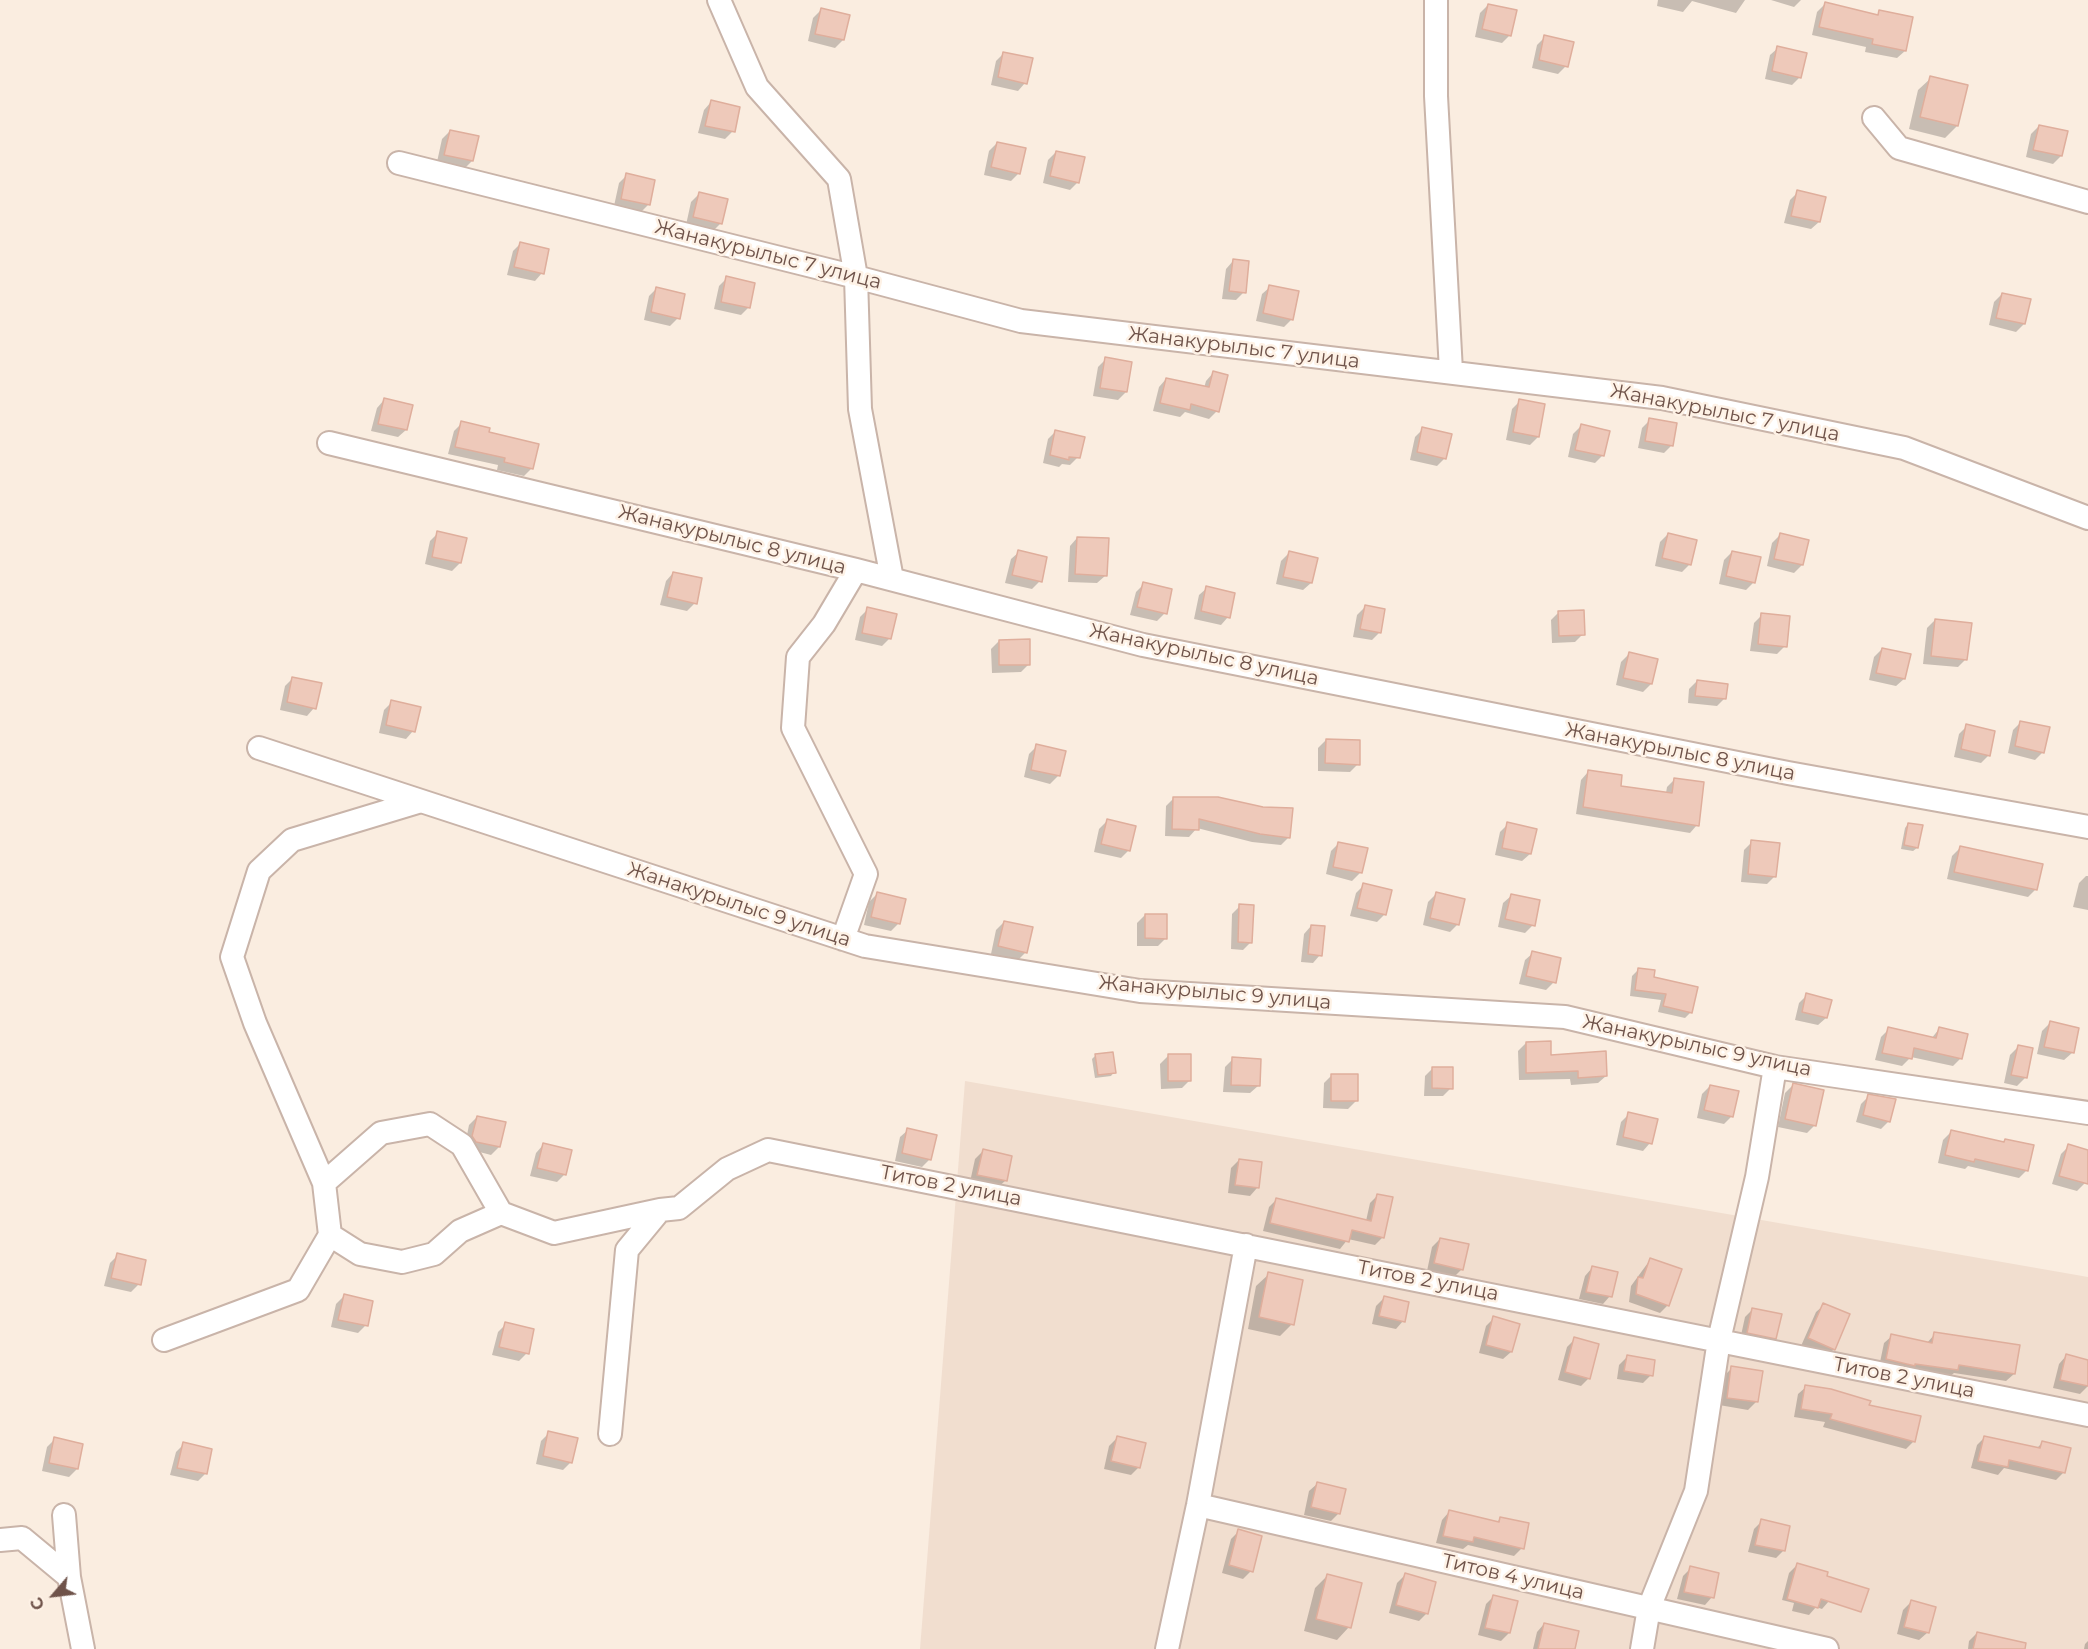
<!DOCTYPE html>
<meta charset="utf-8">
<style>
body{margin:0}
#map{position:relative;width:2088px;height:1649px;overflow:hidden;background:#faede0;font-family:Montserrat,sans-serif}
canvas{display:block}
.north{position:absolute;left:24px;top:1565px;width:60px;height:60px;-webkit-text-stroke:4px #fef2e6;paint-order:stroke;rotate:242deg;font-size:16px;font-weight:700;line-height:24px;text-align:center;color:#6f534a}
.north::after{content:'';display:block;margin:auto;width:21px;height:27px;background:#6f534a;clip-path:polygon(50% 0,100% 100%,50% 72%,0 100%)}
</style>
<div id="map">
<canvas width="2088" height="1649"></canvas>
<div class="north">С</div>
</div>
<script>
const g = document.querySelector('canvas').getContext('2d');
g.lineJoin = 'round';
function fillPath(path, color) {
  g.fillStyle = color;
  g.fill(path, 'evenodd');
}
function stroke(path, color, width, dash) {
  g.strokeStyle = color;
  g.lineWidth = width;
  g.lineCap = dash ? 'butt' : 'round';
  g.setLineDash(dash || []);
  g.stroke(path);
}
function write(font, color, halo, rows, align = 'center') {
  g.font = font + ' Montserrat,sans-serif';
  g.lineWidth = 5;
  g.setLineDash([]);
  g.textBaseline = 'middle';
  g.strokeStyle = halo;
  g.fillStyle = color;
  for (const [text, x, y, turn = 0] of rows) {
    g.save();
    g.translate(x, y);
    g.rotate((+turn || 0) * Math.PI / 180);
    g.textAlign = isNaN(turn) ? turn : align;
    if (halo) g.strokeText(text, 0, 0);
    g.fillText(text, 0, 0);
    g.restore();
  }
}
fillPath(new Path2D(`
 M965,1081L2088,1277V1649H920Z`), '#f1decf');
fillPath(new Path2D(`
 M1658,0H1745L1736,13L1692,1L1683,12L1657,6Z
 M1771,0H1801L1794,7Z
 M1825,4L1876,16L1880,12L1905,51L1897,58L1865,52L1866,47L1812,35L1817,12Z
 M1488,5L1510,35L1502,43L1475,37L1480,13Z
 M821,10L843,40L835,48L808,41L813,18Z
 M1545,37L1566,66L1558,74L1532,68L1537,45Z
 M1778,48L1800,77L1792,85L1765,79L1770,55Z
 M1004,53L1025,83L1018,91L991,85L996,61Z
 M1931,78L1957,126L1945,138L1909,129L1918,90Z
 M711,102L733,131L725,139L698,133L704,110Z
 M2039,126L2061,156L2053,164L2026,157L2031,134Z
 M450,131L472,161L464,169L437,162L442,139Z
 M997,143L1019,173L1011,181L984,175L989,151Z
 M1056,152L1078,182L1070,190L1043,183L1048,160Z
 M627,175L648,205L640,213L614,206L619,183Z
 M1798,192L1819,222L1811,229L1784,223L1790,200Z
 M699,194L721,223L713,231L686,225L691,202Z
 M521,243L542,273L535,281L507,275L513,251Z
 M1233,261L1244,292L1236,300L1222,299L1226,269Z
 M727,278L749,307L741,315L714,309L719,286Z
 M1270,287L1292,319L1284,327L1256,321L1262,294Z
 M656,289L678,318L670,326L644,320L649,296Z
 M2002,294L2024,324L2016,332L1989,325L1994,302Z
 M1106,359L1126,392L1118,400L1093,396L1098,367Z
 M1213,373L1217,411L1209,419L1185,412L1180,417L1153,411L1159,387L1166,379L1204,388L1206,381Z
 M384,400L406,430L398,437L371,431L377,408Z
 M1520,401L1538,437L1530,445L1506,440L1512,409Z
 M1650,420L1672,445L1664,453L1638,448L1642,428Z
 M462,423L488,433L532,468L524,476L497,470L498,465L448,454L454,431Z
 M1581,426L1603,455L1595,463L1568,457L1573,434Z
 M1423,429L1445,458L1437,466L1410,460L1415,437Z
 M1056,431L1078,457L1070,465L1062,464L1059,467L1043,463L1048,439Z
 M438,533L460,563L452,571L425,564L430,541Z
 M1668,534L1690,564L1682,572L1655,566L1660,542Z
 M1780,535L1802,565L1794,573L1767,566L1772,543Z
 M1077,538L1105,576L1097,583L1068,582L1070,546Z
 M1019,552L1040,581L1032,589L1005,583L1011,559Z
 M1732,552L1754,582L1746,590L1719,584L1724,560Z
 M1289,553L1311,583L1303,590L1276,584L1281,561Z
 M673,573L695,603L687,611L660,605L666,581Z
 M1144,584L1165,613L1157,621L1130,615L1136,592Z
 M1207,588L1228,617L1221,625L1194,619L1199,595Z
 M1365,607L1380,632L1372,640L1353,637L1357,615Z
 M868,609L890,638L882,646L855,640L860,617Z
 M1559,612L1583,634L1575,642L1552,643L1551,620Z
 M1762,615L1785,646L1777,654L1750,651L1754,623Z
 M1935,620L1966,659L1958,667L1923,664L1927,628Z
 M999,641L1029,664L1021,672L992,673L991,649Z
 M1882,649L1904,679L1896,686L1869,680L1874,657Z
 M1629,654L1651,684L1643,692L1616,685L1621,662Z
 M293,678L314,708L307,716L280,710L285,686Z
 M1697,681L1725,698L1717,706L1688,703L1689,689Z
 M392,702L413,731L406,739L379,733L384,710Z
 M2021,722L2043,752L2035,760L2008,753L2013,730Z
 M1967,726L1989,755L1981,763L1954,757L1959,734Z
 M1326,740L1358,764L1350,772L1318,771V748Z
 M1037,746L1058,776L1050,784L1024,777L1029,754Z
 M1588,772L1619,787L1666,793L1667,787L1675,779L1697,825L1690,833L1576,814L1581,780Z
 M1174,798L1289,837L1281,845L1252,842L1197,828L1189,837L1165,836L1166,806Z
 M1107,821L1129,850L1121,858L1094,852L1099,829Z
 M1508,824L1530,854L1522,861L1495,855L1500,832Z
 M1908,824L1917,848L1913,851L1901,849L1905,828Z
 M1752,842L1775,876L1767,884L1741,882L1744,850Z
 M1339,843L1366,849L1360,873L1352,881L1326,874L1331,851Z
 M1960,848L2036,889L2028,897L1947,879L1952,856Z
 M2086,876H2088V910L2073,907L2079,883Z
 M1364,885L1385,914L1377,922L1350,916L1356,893Z
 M877,894L899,923L891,931L864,925L869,902Z
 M1436,894L1458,924L1450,932L1423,925L1428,902Z
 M1511,896L1533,925L1525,933L1498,927L1503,903Z
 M1240,906L1251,942L1243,950L1231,949L1232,914Z
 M1145,915L1166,938L1158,946H1137V923Z
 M1004,922L1026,952L1018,960L991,954L996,930Z
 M1311,926L1320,955L1313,963L1301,962L1304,934Z
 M1533,953L1554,982L1546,990L1519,984L1525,960Z
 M1639,969L1652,978L1691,1012L1685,1018L1658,1012L1661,1000L1630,996L1632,976Z
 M1807,995L1826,1018L1818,1025L1795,1020L1799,1003Z
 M2050,1023L2072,1053L2064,1060L2037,1054L2042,1031Z
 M1889,1029L1931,1039L1939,1029L1961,1058L1953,1066L1911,1057L1902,1066L1875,1060L1881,1037Z
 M1526,1043L1549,1057L1606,1076L1598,1083L1571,1085L1570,1079L1519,1080L1518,1051Z
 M2018,1047L2031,1050L2025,1078L2017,1086L2004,1083L2010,1055Z
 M1096,1055L1114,1072L1111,1076L1095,1078L1092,1059Z
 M1168,1056L1190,1080L1182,1088L1161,1089L1160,1064Z
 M1233,1059L1258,1086L1250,1093L1223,1092L1225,1067Z
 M1433,1068L1451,1088L1443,1096H1424L1425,1076Z
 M1332,1075L1356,1101L1348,1109L1323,1108L1324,1083Z
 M1793,1085L1815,1125L1807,1133L1778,1127L1785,1093Z
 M1710,1086L1732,1116L1724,1124L1697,1118L1702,1094Z
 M1869,1096L1889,1121L1881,1129L1856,1122L1861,1104Z
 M1629,1114L1650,1143L1643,1151L1616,1145L1621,1122Z
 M477,1117L499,1147L491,1155L468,1149L465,1145L469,1125Z
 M908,1130L930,1159L922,1167L895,1161L900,1137Z
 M1951,1132L2002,1144L2005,1141L2027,1170L2019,1178L1968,1166L1965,1169L1938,1163L1943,1140Z
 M543,1145L565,1174L557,1182L530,1176L536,1153Z
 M2069,1146L2088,1152V1173L2085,1183L2077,1191L2052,1184L2061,1154Z
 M983,1151L1005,1181L997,1188L970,1182L975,1159Z
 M1239,1160L1257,1188L1250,1196L1228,1193L1231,1168Z
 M1378,1195L1383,1237L1375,1245L1348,1239L1340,1249L1263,1231L1269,1207L1277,1199L1366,1221L1370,1203Z
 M1440,1239L1462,1269L1454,1277L1427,1271L1432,1247Z
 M118,1255L139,1284L131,1292L104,1286L110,1263Z
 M1650,1260L1668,1305L1660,1313L1629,1302L1631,1286Z
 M1592,1268L1610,1296L1603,1304L1579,1299L1585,1276Z
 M1269,1274L1292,1324L1280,1336L1248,1329L1256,1286Z
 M344,1296L366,1325L358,1333L331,1327L336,1304Z
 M1384,1298L1403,1321L1396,1329L1372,1324L1376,1306Z
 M1824,1305L1834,1349L1826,1357L1801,1346L1816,1312Z
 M1753,1309L1775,1338L1767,1346L1740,1340L1745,1317Z
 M1494,1318L1511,1352L1503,1359L1479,1353L1486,1326Z
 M506,1324L527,1353L519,1361L492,1355L498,1332Z
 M1935,1334L2014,1374L2006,1381L1954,1373L1949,1377L1879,1367L1884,1343L1892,1336L1926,1344Z
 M1575,1339L1589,1378L1581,1386L1558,1380L1567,1347Z
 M2066,1356L2088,1361V1386L2080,1394L2053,1388L2059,1364Z
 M1627,1357L1651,1375L1643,1383L1617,1379L1619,1365Z
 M1732,1368L1756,1402L1748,1410L1719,1405L1724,1376Z
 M1806,1387L1868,1406L1914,1441L1906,1449L1823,1427L1825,1422L1794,1417L1798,1394Z
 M549,1433L571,1462L563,1470L536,1464L541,1441Z
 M1985,1437L2036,1449L2042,1443L2064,1472L2056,1480L2004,1468L1998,1475L1971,1468L1977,1445Z
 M1117,1438L1139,1467L1131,1475L1104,1469L1109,1446Z
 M55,1439L82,1445L77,1469L69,1477L42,1471L47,1447Z
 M184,1444L205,1474L198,1481L170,1475L176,1452Z
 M1317,1484L1339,1513L1331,1521L1304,1515L1309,1491Z
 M1449,1512L1496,1523L1501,1518L1522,1548L1514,1556L1468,1545L1463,1549L1436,1543L1442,1520Z
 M1762,1521L1783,1551L1776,1558L1748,1552L1754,1529Z
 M1239,1531L1251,1571L1243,1579L1222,1573L1231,1539Z
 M1797,1565L1829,1601L1822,1609L1816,1607L1809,1615L1792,1611L1794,1603L1782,1600L1789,1573Z
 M1691,1568L1712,1597L1705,1605L1677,1599L1683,1576Z
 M1405,1575L1427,1613L1419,1621L1389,1613L1397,1583Z
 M1327,1576L1349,1627L1337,1640L1304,1631L1315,1588Z
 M1494,1596L1516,1602L1509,1633L1501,1641L1478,1635L1486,1604Z
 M1911,1602L1934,1608L1927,1633L1919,1640L1897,1634L1903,1610Z
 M1544,1624L1573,1649H1533L1537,1632Z
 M1977,1633L2002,1649H1968L1969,1641Z
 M2088,1641V1649H2084L2085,1644Z`), '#0003');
const building = new Path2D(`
 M1825,2L1878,15L1879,10L1913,17L1906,51L1872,44L1873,39L1819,27Z
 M1488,4L1517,10L1511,36L1482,29Z
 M821,8L850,15L844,40L815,34Z
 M1544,35L1574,42L1568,67L1539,60Z
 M1777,46L1807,53L1801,78L1772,71Z
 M1003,52L1033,58L1027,84L998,77Z
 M1930,76L1968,85L1958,126L1920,117Z
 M711,100L740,107L735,132L705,126Z
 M2039,125L2068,131L2062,156L2033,150Z
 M450,130L479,136L473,161L444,155Z
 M997,142L1026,148L1020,174L991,167Z
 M1056,151L1085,157L1079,183L1050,176Z
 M626,173L655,180L650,205L621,199Z
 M1797,190L1826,197L1820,222L1791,216Z
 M699,192L728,199L722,224L693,217Z
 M520,242L549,249L544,274L514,267Z
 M1233,259L1249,261L1246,293L1229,291Z
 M726,276L755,283L750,308L721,302Z
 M1269,285L1299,291L1293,320L1263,313Z
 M656,287L685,294L680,319L651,312Z
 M2002,293L2031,299L2025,324L1996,318Z
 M1105,357L1132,362L1127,392L1100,388Z
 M1213,371L1228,375L1219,412L1191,404L1190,410L1160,403L1166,378L1209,387Z
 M384,398L413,405L407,430L378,424Z
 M1519,399L1545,404L1539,437L1513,432Z
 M1649,418L1677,423L1673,446L1645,441Z
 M461,421L490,428L489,432L539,444L533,469L504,462L505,458L455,447Z
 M1581,424L1610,431L1604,456L1575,450Z
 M1422,427L1452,434L1446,459L1417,452Z
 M1055,430L1085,437L1080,458L1069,457V460L1050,455Z
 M437,531L467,538L461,563L432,557Z
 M1668,533L1697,540L1691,565L1662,558Z
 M1780,533L1809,540L1803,565L1774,559Z
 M1077,537L1109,538L1107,576L1075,574Z
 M1018,550L1047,557L1042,582L1012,575Z
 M1289,551L1318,558L1312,583L1283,577Z
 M1732,551L1761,557L1755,583L1726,576Z
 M673,572L702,578L697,604L667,597Z
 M1143,582L1172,589L1167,614L1137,607Z
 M1206,586L1235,593L1230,618L1201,611Z
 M1365,605L1385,609L1381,633L1360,629Z
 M867,607L897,614L891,639L862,633Z
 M1584,610L1585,635L1559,636L1558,611Z
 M1761,613L1790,616L1787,647L1758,644Z
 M1935,619L1972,623L1967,660L1931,656Z
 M1030,639V665H999V640Z
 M1882,648L1911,654L1905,679L1876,673Z
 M1629,652L1658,659L1652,684L1623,678Z
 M292,677L322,683L316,709L287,702Z
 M1697,680L1728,684L1726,699L1695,696Z
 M391,700L421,707L415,732L386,725Z
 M2020,721L2050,727L2044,753L2015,746Z
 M1966,724L1995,731L1990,756L1961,749Z
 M1326,739L1360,740V765L1325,763Z
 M1036,744L1066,751L1060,776L1031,770Z
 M1588,770L1622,775L1621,786L1672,793L1674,778L1704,782L1699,826L1583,807Z
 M1173,797H1218L1263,807L1293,808L1290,838L1260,834L1199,819V830L1172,829Z
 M1107,819L1136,826L1130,851L1101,844Z
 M1507,822L1537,829L1531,854L1502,848Z
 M1908,823L1923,825L1918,848L1904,845Z
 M1751,840L1780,843L1776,877L1748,874Z
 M1338,842L1368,848L1362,873L1333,867Z
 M1960,846L2043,864L2037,890L1954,872Z
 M1363,883L1392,890L1386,915L1357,908Z
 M877,892L906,899L900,924L871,917Z
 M1436,892L1465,899L1459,925L1430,918Z
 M1511,894L1540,900L1535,926L1505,919Z
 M1239,904L1254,905L1252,943L1238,942Z
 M1145,914H1167V939L1145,938Z
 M1004,921L1033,927L1027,953L998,946Z
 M1311,925L1325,926L1322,956L1308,954Z
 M1532,951L1561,958L1556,983L1526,976Z
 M1638,968L1655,970L1654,977L1698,987L1692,1013L1663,1006L1666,994L1635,990Z
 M1806,993L1832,1000L1827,1018L1802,1012Z
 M2050,1021L2079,1028L2074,1053L2044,1047Z
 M1888,1027L1936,1038L1939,1027L1968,1034L1962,1059L1914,1048L1912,1059L1882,1053Z
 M1551,1041V1055L1606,1051L1607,1076L1578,1078V1071L1526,1073V1042Z
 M2018,1045L2033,1048L2027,1078L2011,1075Z
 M1113,1052L1116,1073L1098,1075L1095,1054Z
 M1168,1054H1191V1081H1168Z
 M1232,1057L1261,1059L1260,1086L1231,1085Z
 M1432,1067H1453V1089L1432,1088Z
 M1331,1074H1358V1101H1331Z
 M1793,1083L1824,1090L1816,1126L1785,1119Z
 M1710,1085L1739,1091L1733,1117L1704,1110Z
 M1868,1094L1896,1099L1890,1122L1863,1115Z
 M1628,1112L1658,1119L1652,1144L1623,1137Z
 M477,1116L506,1122L500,1147L476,1142L472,1136Z
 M907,1128L937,1135L931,1160L902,1153Z
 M1951,1130L2004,1142L2005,1139L2034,1145L2028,1171L1975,1159L1974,1162L1945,1155Z
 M543,1143L572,1150L566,1175L537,1168Z
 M2068,1144L2088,1150V1184L2059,1176Z
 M983,1149L1012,1156L1007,1181L977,1175Z
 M1239,1159L1262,1162L1259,1188L1235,1185Z
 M1377,1194L1393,1197L1384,1238L1352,1230L1349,1242L1270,1223L1276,1198L1371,1221Z
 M1440,1238L1469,1244L1463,1270L1434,1263Z
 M117,1253L146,1260L141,1285L111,1278Z
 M1650,1258L1682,1269L1669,1306L1636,1294L1638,1277L1643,1278Z
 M1592,1266L1618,1272L1612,1297L1586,1292Z
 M1268,1272L1303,1280L1294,1325L1259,1317Z
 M344,1294L373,1301L368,1326L338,1320Z
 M1384,1296L1409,1302L1405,1322L1379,1316Z
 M1823,1303L1850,1314L1835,1350L1808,1338Z
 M1752,1308L1782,1314L1776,1339L1747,1333Z
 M1493,1316L1520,1324L1512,1352L1486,1345Z
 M505,1322L534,1329L529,1354L499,1347Z
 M1934,1332L2020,1345L2015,1374L1959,1365L1958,1370L1915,1364V1366L1886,1359L1891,1334L1932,1343Z
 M1574,1337L1599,1344L1590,1379L1565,1372Z
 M2066,1354L2088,1360V1386L2060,1380Z
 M1627,1355L1655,1360L1653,1376L1624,1371Z
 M1731,1366L1763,1371L1758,1402L1727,1398Z
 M1805,1385L1831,1389L1871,1401L1869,1405L1921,1416L1915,1442L1830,1419L1832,1414L1801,1409Z
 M548,1431L578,1438L572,1463L543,1456Z
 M1117,1436L1146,1443L1140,1468L1111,1461Z
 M1984,1436L2040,1448L2042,1441L2071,1448L2065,1473L2009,1460L2008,1467L1978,1461Z
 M54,1437L83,1444L78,1469L49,1463Z
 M183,1442L212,1449L207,1474L177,1468Z
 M1317,1482L1346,1489L1340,1514L1311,1507Z
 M1449,1510L1499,1522L1500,1517L1529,1523L1524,1549L1474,1537L1473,1542L1443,1536Z
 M1761,1519L1790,1526L1785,1551L1755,1545Z
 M1238,1529L1262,1536L1253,1572L1229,1565Z
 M1797,1563L1828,1572L1827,1576L1869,1589L1861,1612L1821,1599L1818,1608L1787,1599Z
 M1690,1566L1719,1573L1714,1598L1684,1592Z
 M1405,1573L1436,1582L1428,1614L1396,1605Z
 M1327,1574L1362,1583L1351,1628L1316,1619Z
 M1493,1595L1518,1601L1510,1633L1485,1628Z
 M1911,1600L1936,1607L1929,1633L1904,1627Z
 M1544,1623L1579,1631L1575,1649H1538Z
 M1977,1632L2026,1643L2025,1649H1973Z`);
fillPath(building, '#eec9ba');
stroke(building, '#dfae9c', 1.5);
const minor = new Path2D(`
 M719,0L757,87L839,179L856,277L860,409L892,579
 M1436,0V96L1451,371
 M1874,118L1899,148L2088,202
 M399,163L856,277L1021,321L1662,398L1904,448L2088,518
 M329,443L856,570L1143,645L1788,773L2088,827
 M259,748L865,946L1140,991L1565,1017L1775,1067L2088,1113
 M843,939L866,874L793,728L798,657L824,624L856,570
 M324,1183L381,1133L430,1124L462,1145L501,1213L554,1233L660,1210
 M330,1235L360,1254L402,1262L434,1254L460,1231L501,1213
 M164,1340L298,1290L330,1235L324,1183L255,1023L232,957L259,871L292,840L421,801
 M610,1434L627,1250L660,1210L679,1208L727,1169L768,1150L2088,1415
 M1198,1505L1827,1649
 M64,1515L69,1577
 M0,1540L22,1538L69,1577L83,1649
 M1167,1649L1198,1505L1246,1245
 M1642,1649L1649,1608L1696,1491L1719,1340L1757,1177L1775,1067`);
stroke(minor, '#c9b4a9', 26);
stroke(minor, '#fff', 22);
write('20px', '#6f534a', '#fef2e6', [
 ["Жанакурылыс 7 улица",768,255,14],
 ["Жанакурылыс 7 улица",1244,348,7],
 ["Жанакурылыс 7 улица",1725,413,11],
 ["Жанакурылыс 8 улица",732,540,14],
 ["Жанакурылыс 8 улица",1204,655,12],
 ["Жанакурылыс 8 улица",1680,752,11],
 ["Жанакурылыс 9 улица",739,905,18],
 ["Жанакурылыс 9 улица",1215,993,5],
 ["Жанакурылыс 9 улица",1697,1046,12],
 ["Титов 2 улица",951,1186,11],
 ["Титов 2 улица",1428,1281,11],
 ["Титов 2 улица",1904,1378,11],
 ["Титов 4 улица",1513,1577,13]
]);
</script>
